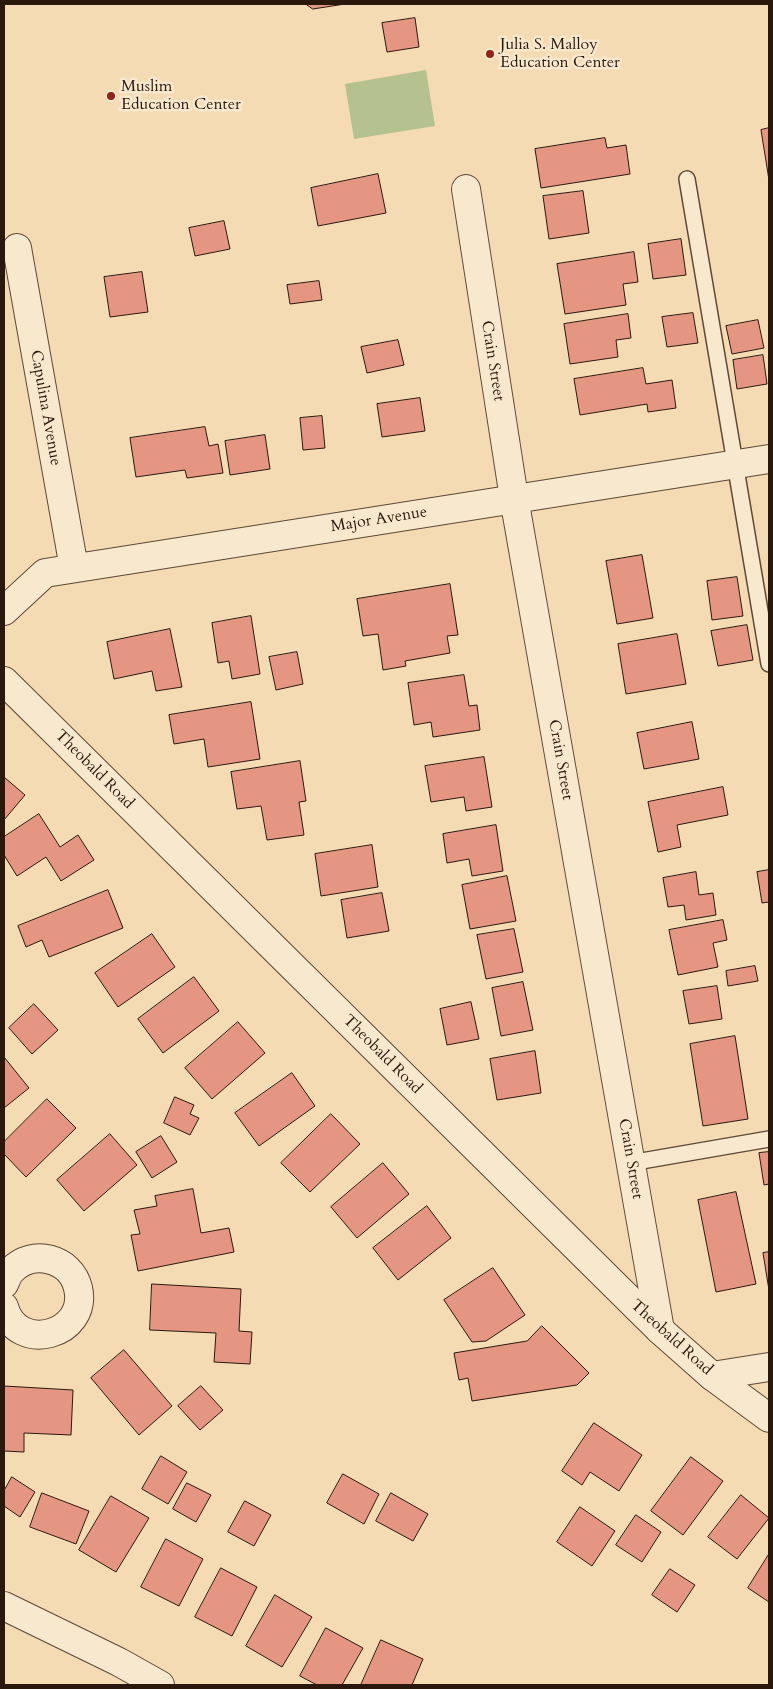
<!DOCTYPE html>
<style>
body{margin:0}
#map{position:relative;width:773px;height:1689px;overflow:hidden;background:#f4dbb3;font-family:Cardo,serif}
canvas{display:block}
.frame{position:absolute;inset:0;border:5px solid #2b180d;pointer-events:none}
</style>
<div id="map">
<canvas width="773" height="1689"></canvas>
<div class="frame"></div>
</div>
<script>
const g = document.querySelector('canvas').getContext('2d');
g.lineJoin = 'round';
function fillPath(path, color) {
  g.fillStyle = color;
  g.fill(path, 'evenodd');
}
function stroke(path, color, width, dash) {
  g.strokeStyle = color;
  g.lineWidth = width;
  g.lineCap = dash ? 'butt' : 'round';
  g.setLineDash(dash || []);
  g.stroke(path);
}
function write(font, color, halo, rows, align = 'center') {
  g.font = font + ' Cardo,serif';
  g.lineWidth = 5;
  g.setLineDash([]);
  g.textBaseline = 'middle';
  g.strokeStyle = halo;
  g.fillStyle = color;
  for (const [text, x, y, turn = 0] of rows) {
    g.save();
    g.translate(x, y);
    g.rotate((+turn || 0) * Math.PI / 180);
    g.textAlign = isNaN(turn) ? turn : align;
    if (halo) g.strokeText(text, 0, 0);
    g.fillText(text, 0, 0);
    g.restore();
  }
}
fillPath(new Path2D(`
 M426,70L435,126L354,139L345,84Z`), '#b6c190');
const building = new Path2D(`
 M306,4H345L313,9Z
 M415,18L419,47L387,52L382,23Z
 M769,128V180L761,130Z
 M605,138L607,148L626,145L630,174L541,188L535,149Z
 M378,174L386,213L318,226L311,188Z
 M583,191L589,233L549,239L543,196Z
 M224,221L230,249L195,256L189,228Z
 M681,239L686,275L653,279L648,244Z
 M634,252L638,282L623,284L626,305L565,314L557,264Z
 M142,272L148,312L110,317L104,277Z
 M319,281L322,300L290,304L287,285Z
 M693,313L698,343L667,347L662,317Z
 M628,314L631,338L616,340L618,357L570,364L564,324Z
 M758,320L764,348L732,354L726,326Z
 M398,340L404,365L367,373L361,347Z
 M763,355L767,384L737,389L733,360Z
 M643,368L646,384L672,380L676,408L648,412L647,404L580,415L574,379Z
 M420,398L425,431L382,437L377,404Z
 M322,416L325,448L303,450L300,418Z
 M205,427L209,446L218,444L223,473L187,478L185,470L136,477L130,438Z
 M265,435L270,469L230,475L225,441Z
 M642,555L653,618L617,624L606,561Z
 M737,577L743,616L712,620L707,581Z
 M450,584L458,635L447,636L450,653L405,661L406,666L383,670L378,634L363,636L357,599Z
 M251,616L260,674L232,679L229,661L218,663L212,623Z
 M747,625L753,660L718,666L711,631Z
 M170,629L182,687L156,691L152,671L114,679L107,642Z
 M677,634L686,684L626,694L618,644Z
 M297,652L303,684L276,690L269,657Z
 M464,675L469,706L477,705L480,730L433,737L431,722L414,725L408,683Z
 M251,702L260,759L208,767L204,739L174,744L169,715Z
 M692,722L699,759L644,769L637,733Z
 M484,757L492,807L466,811L464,797L431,802L425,766Z
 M300,761L306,801L299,802L304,835L267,840L261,806L237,809L231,772Z
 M4,777L25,795L4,820Z
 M723,787L728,815L677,825L681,847L658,852L648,802Z
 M39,814L60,847L78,835L94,860L61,881L46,857L17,876L4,855V837Z
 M496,825L503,871L472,876L469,859L447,863L443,834Z
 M372,845L378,887L321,896L315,854Z
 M769,870V902L762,903L757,872Z
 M696,872L699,895L713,893L716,915L686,920L684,905L668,907L663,878Z
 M507,876L516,921L470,929L462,885Z
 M108,890L123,928L49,957L42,940L26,947L18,926Z
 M382,893L389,931L347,938L341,900Z
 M723,920L727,940L713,943L718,967L678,975L669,930Z
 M514,929L523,972L486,979L477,935Z
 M152,934L175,967L118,1007L95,973Z
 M755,966L758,981L728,986L726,971Z
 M194,977L219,1011L163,1053L138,1019Z
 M523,982L533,1030L501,1036L492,988Z
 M717,986L722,1019L689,1024L683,991Z
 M471,1002L479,1039L447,1045L440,1009Z
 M34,1004L58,1030L32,1054L9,1028Z
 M238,1022L265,1053L212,1099L185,1068Z
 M735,1036L748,1119L703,1126L690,1044Z
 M535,1051L541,1093L497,1100L490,1059Z
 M4,1057L29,1088L4,1108Z
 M292,1073L315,1106L259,1146L235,1113Z
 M175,1097L194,1105L190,1114L199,1118L190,1135L164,1123Z
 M47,1099L76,1128L26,1177L4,1154V1142Z
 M331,1114L360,1144L310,1192L281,1163Z
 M110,1134L137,1165L84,1211L57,1180Z
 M161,1136L177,1162L152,1178L136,1152Z
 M769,1152V1184L764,1185L759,1153Z
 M383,1163L409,1194L357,1238L331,1207Z
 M193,1189L201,1233L229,1228L234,1252L138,1271L131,1235L140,1234L134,1210L157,1206L155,1196Z
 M736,1192L756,1284L716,1292L698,1200Z
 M427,1206L451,1238L398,1280L373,1248Z
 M769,1252V1290L763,1253Z
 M493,1268L525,1315L486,1341L472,1342L444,1300Z
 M152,1284L241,1289L239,1331L252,1332L250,1364L214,1362L216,1333L150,1330Z
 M542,1326L589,1373L577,1385L472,1401L468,1378L459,1380L454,1353L527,1341Z
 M124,1350L172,1406L139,1435L91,1378Z
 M4,1386L73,1390L71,1435L24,1433V1452L4,1451Z
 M201,1386L223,1410L200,1430L178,1406Z
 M594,1423L642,1455L619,1491L590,1472L582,1485L562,1471Z
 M161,1456L187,1472L168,1504L142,1489Z
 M691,1457L723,1481L683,1535L651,1511Z
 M343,1474L379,1494L364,1524L327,1503Z
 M12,1477L35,1492L20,1517L4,1506V1491Z
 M187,1483L211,1495L196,1522L173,1509Z
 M42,1493L89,1511L76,1544L30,1527Z
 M391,1493L428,1514L413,1541L376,1521Z
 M741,1495L769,1518L737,1559L708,1537Z
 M111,1496L149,1518L116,1572L79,1550Z
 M245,1501L271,1515L254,1546L228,1532Z
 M580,1507L615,1531L592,1566L557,1542Z
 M636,1515L661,1532L642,1562L616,1545Z
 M166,1539L203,1559L179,1606L141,1587Z
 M769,1554V1602L748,1588Z
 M221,1568L257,1587L232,1636L195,1617Z
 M670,1569L695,1585L677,1612L652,1595Z
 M275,1595L312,1617L282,1667L246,1646Z
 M326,1628L363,1648L342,1685H317L300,1676Z
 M381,1640L423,1659L412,1685H361Z`);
fillPath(building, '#e49682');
stroke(building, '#2b180d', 1);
const service = new Path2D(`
 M687,179L769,664
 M630,1163L769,1139`);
const minor = new Path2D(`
 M466,189L514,498L660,1330
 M17,248L74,568
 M4,611L45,573L769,459
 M4,1284C6,1280 8,1274 11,1271C32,1248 71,1258 78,1288C89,1335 17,1355 4,1307
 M712,1376L769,1418`);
const tertiary = new Path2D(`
 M4,681L660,1330L712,1376L769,1367
 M4,1606L119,1662L160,1685`);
stroke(service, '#5d4936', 18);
stroke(minor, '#5d4936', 30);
stroke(tertiary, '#5d4936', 30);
stroke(service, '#f8e8ce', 15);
stroke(minor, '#f8e8ce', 28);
stroke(tertiary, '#f8e8ce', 28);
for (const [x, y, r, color] of [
 [490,54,5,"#8f2418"],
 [111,96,5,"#8f2418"]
]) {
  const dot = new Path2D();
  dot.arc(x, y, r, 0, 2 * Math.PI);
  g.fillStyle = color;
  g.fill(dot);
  stroke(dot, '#f8e8ce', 2);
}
write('16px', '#2b180d', '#f8e8ce', [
 ["Julia S. Malloy",500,45],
 ["Education Center",500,63],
 ["Muslim",121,87],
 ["Education Center",121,105]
], 'left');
write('16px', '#2b180d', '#f8e8ce', [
 ["Crain Street",492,361,81],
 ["Capulina Avenue",45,408,80],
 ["Major Avenue",379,520,-9],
 ["Crain Street",560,760,80],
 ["Theobald Road",94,770,45],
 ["Theobald Road",382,1055,45],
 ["Crain Street",630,1159,80],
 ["Theobald Road",671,1338,42]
]);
</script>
